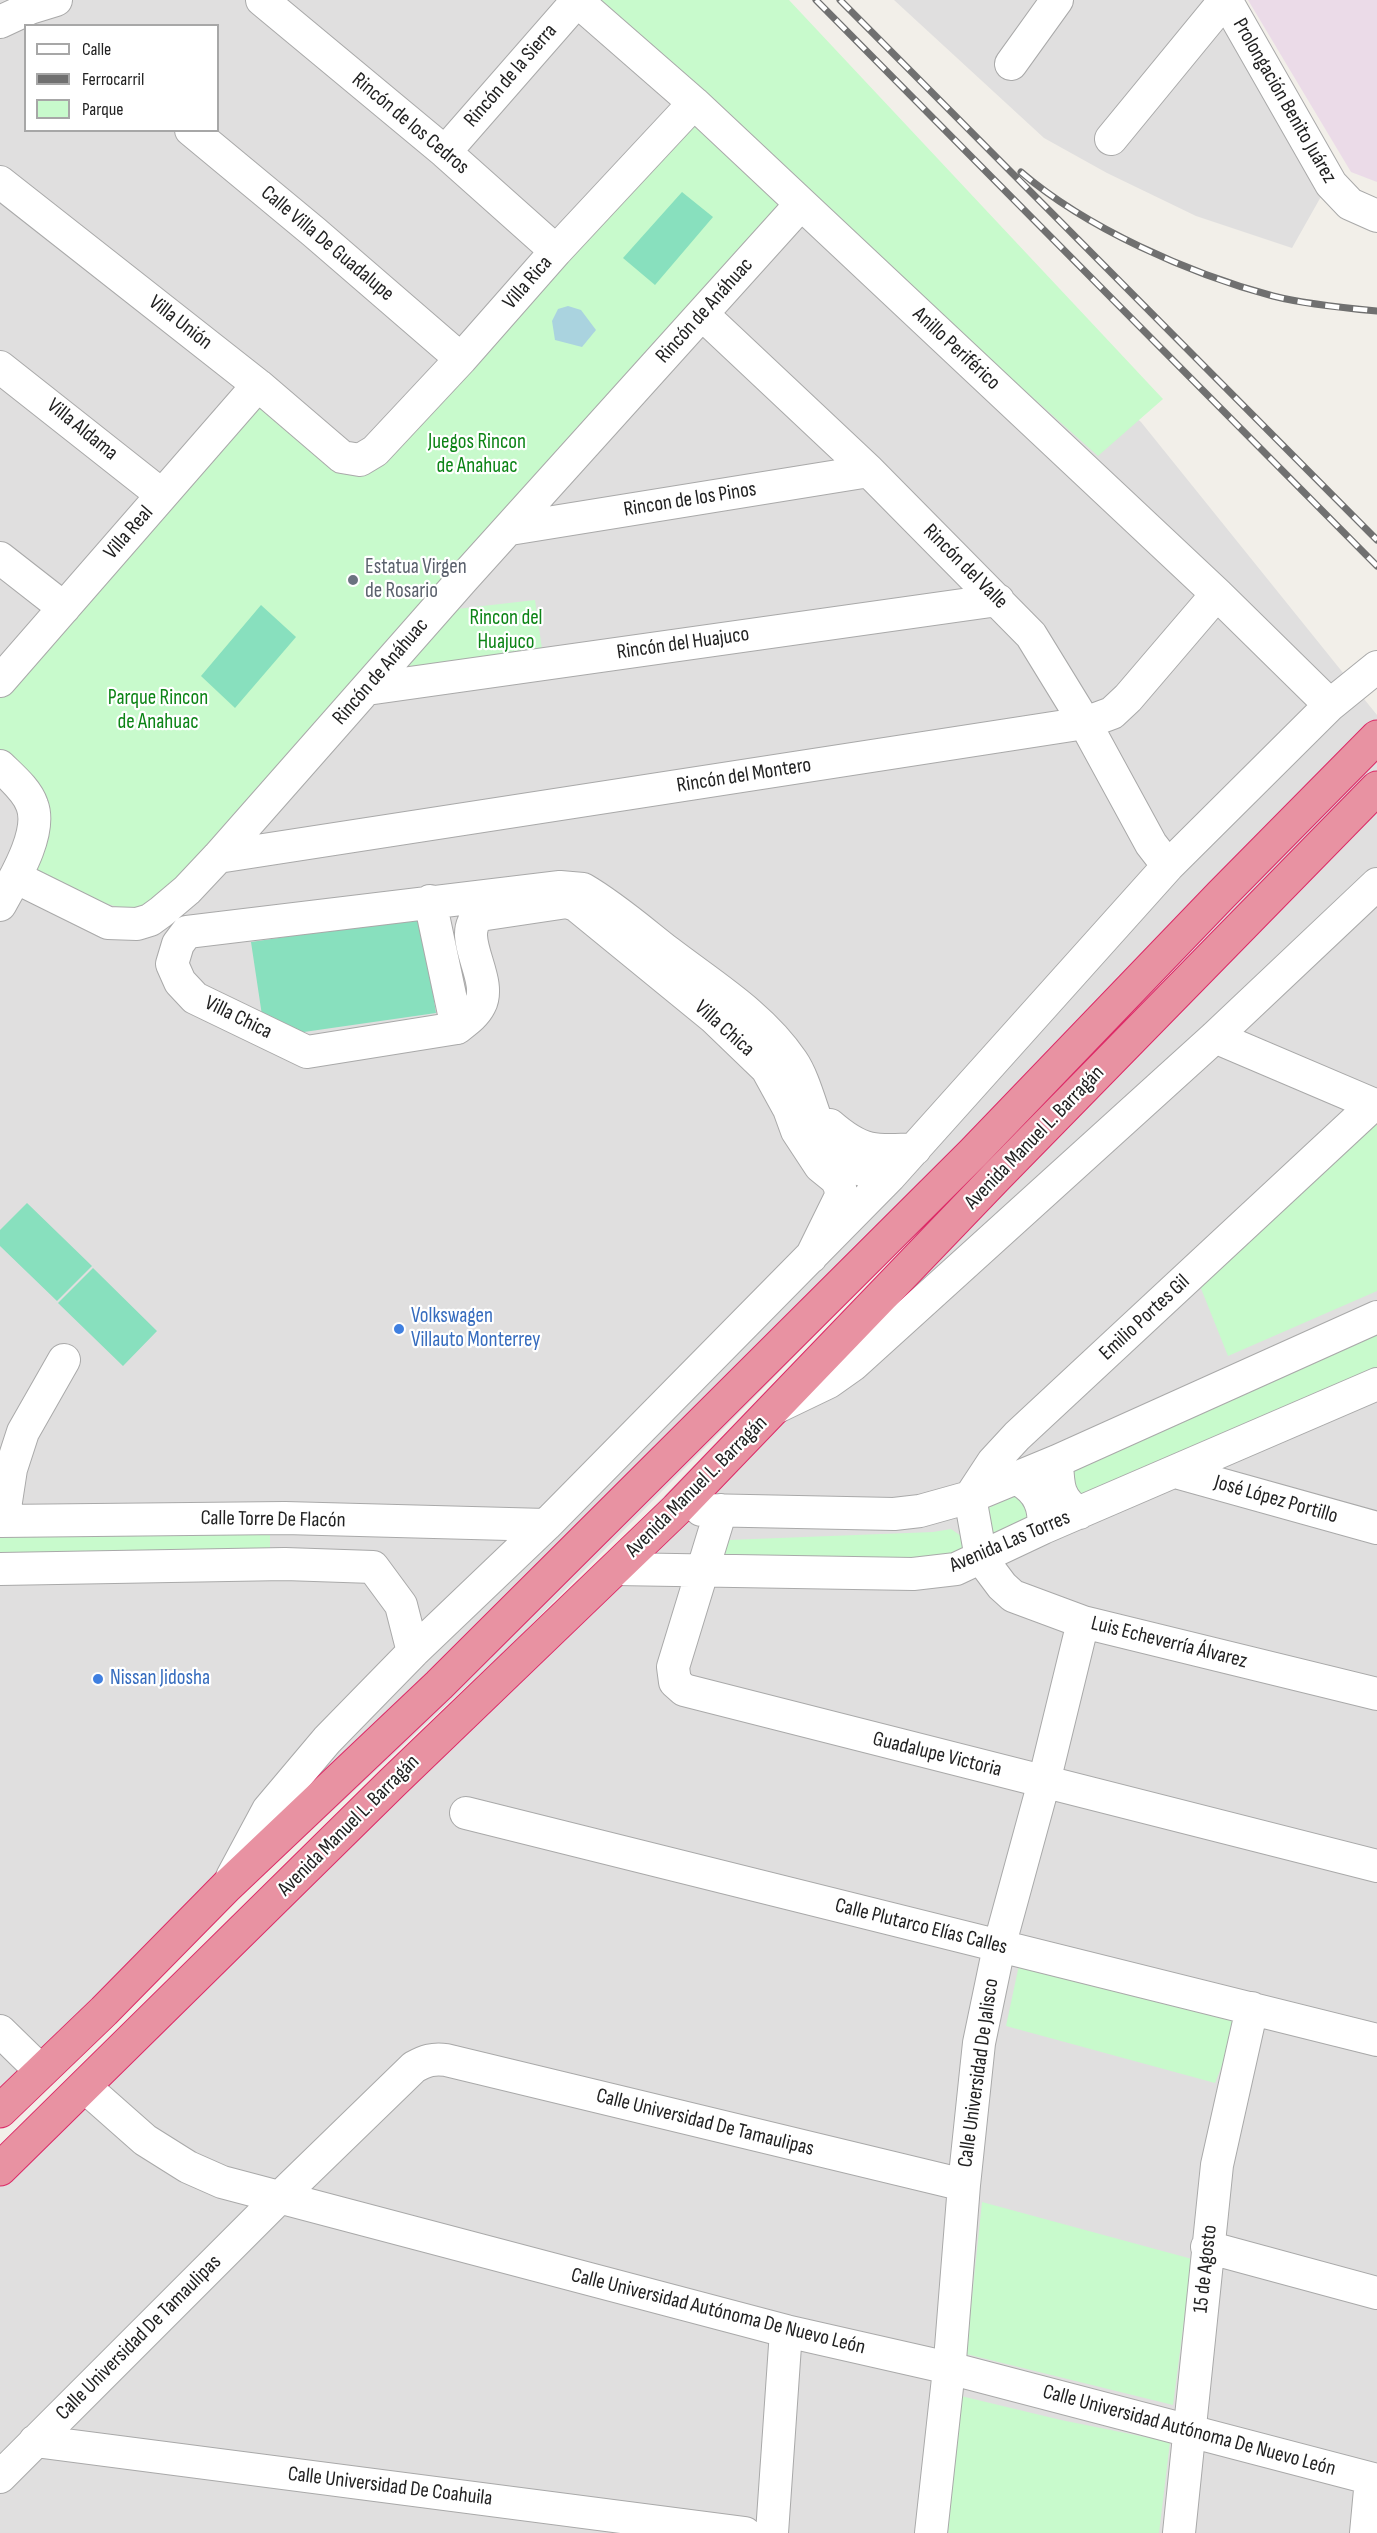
<!DOCTYPE html>
<meta charset="utf-8">
<style>
body{margin:0}
#map{position:relative;width:1377px;height:2533px;overflow:hidden;background:#f2efe9;font-family:"Sofia Sans Condensed",sans-serif}
canvas{display:block}
.legend{position:absolute;left:24px;top:24px;width:195px;height:108px;box-sizing:border-box;background:#fff;border:2px solid #a7a7a7;margin:0;padding:8px 10px;list-style:none;font-size:18px;color:#222}
.legend li{display:flex;align-items:center;gap:12px;height:30px}
.legend b{width:30px;border:2px solid #a7a7a7}
</style>
<div id="map">
<canvas width="1377" height="2533"></canvas>
<ul class="legend">
<li><b style="height:8px;background:#fff"></b>Calle</li>
<li><b style="height:8px;background:#707070"></b>Ferrocarril</li>
<li><b style="height:16px;background:#c8facc"></b>Parque</li>
</ul>
</div>
<script>
const g = document.querySelector('canvas').getContext('2d');
g.lineJoin = 'round';
function fillPath(path, color) {
  g.fillStyle = color;
  g.fill(path, 'evenodd');
}
function stroke(path, color, width, dash) {
  g.strokeStyle = color;
  g.lineWidth = width;
  g.lineCap = dash ? 'butt' : 'round';
  g.setLineDash(dash || []);
  g.stroke(path);
}
function write(font, color, halo, rows, align = 'center') {
  g.font = font + ' "Sofia Sans Condensed",sans-serif';
  g.lineWidth = 4.5;
  g.setLineDash([]);
  g.textBaseline = 'middle';
  g.strokeStyle = halo;
  g.fillStyle = color;
  for (const [text, x, y, turn = 0] of rows) {
    g.save();
    g.translate(x, y);
    g.rotate((+turn || 0) * Math.PI / 180);
    g.textAlign = isNaN(turn) ? turn : align;
    if (halo) g.strokeText(text, 0, 0);
    g.fillText(text, 0, 0);
    g.restore();
  }
}
fillPath(new Path2D(`
 M0,0H654L1141,422L1377,715V2533H0V2180L1270,872L512,1644L0,2120ZM26,26H218V130H26Z
 M894,0H1211L1323,193L1292,248L1196,216L1107,173L1044,138Z`), '#e0dfdf');
fillPath(new Path2D(`
 M1248,0H1377V182L1351,172Z`), '#ebdbe8');
fillPath(new Path2D(`
 M596,0H789L1163,399L1098,456L848,232Z
 M696,125L782,204L169,895L136,912L75,895L33,870L42,798L0,752V693L262,402L360,475Z
 M535,600L543,656L400,669L448,610Z
 M1377,1119V1291L1228,1356L1200,1286Z
 M1377,1332V1371L1086,1502L1066,1476L1070,1471Z
 M1023,1492L1033,1518L995,1536L986,1529L984,1510Z
 M0,1527H270V1556H0Z
 M951,1529L964,1538L967,1547L962,1556L726,1565L721,1546L728,1540L933,1532Z
 M1019,1965L1242,2017L1215,2083L1006,2026Z
 M982,2202L1192,2259L1173,2405L966,2354Z
 M961,2396L1061,2420L1170,2442L1159,2533H948Z`), '#c8facc');
fillPath(new Path2D(`
 M682,192L713,217L655,285L623,258Z
 M261,605L296,637L235,708L201,676Z
 M421,917L436,1013L290,1034L263,1022L251,942Z
 M27,1203L92,1266L57,1301L0,1246V1230Z
 M93,1268L157,1331L123,1366L58,1303Z`), '#88e0be');
fillPath(new Path2D(`
 M568,306L581,310L596,330L582,347L555,340L552,321L558,309Z`), '#aad3df');
const minor = new Path2D(`
 M262,0L445,152L556,251
 M576,0L694,103L1217,594L1330,705
 M1226,0L1331,184L1350,204L1377,216
 M0,22L30,8L56,0
 M1011,64L1057,0
 M191,130L314,232L461,359
 M1111,139L1225,0
 M445,152L577,1
 M0,182L258,385L342,457L360,460L375,451L461,359L556,251L694,103
 M702,314L869,471L1031,635L1085,723L1151,844L1168,866
 M0,367L162,495
 M510,529L869,471
 M0,558L64,608
 M0,681L258,385
 M367,689L998,600
 M0,766C11,777 27,790 32,805C43,833 13,881 0,905
 M218,857L1085,723L1112,713L1128,698L1217,594
 M15,877L108,923L137,924L150,920L161,912L187,890L218,857L462,580L801,204
 M430,901L457,1028
 M1215,1037L1377,1106
 M1374,1104L1017,1436L993,1462L970,1497L981,1558L1002,1586L1013,1596L1083,1622L1377,1694
 M830,1125C861,1152 875,1152 915,1149
 M811,1257L841,1196L840,1187L836,1179L820,1166L797,1131L789,1109L767,1069L713,1017L576,905L567,902L480,915C454,935 494,978 480,1005C475,1015 466,1021 457,1028L307,1052L195,998L180,982L172,964L178,944L187,932L560,887L583,889C614,907 641,931 668,952C711,985 762,1016 792,1061C810,1087 816,1138 835,1156C850,1169 872,1173 890,1176
 M777,1407L829,1382L853,1365L1215,1037L1377,884
 M1057,1461C1058,1486 1058,1499 1079,1513
 M1176,1472L1377,1528
 M1015,1478C1036,1487 1046,1505 1043,1528
 M701,1510L894,1514L920,1511L970,1497L1057,1461L1377,1317
 M721,1510L673,1667L675,1682L684,1690L1377,1866
 M0,1521L285,1518L546,1525
 M3,1521L11,1469L23,1432L64,1360
 M0,1569L285,1564L373,1567L401,1605L413,1652
 M616,1569L913,1574L956,1569L1043,1528L1377,1384
 M466,1813L1377,2040
 M232,1877L268,1810L327,1740L413,1652L546,1525L890,1176L1168,866L1330,705L1377,667
 M0,2031L41,2071
 M85,2087L145,2140L188,2167L222,2182L786,2331L949,2368L1377,2480
 M1207,2247L1377,2293
 M35,2441L745,2533
 M0,2477L278,2199L414,2067C425,2061 433,2058 446,2060L964,2185
 M772,2533L786,2331
 M931,2533L950,2360L964,2185L979,2043L999,1947L1044,1782L1083,1622
 M1179,2533L1217,2165L1252,2008
 M1366,2533L1371,2479`);
const highway = new Path2D(`
 M0,2111L104,2011L227,1886L439,1685L973,1153L1221,895L1377,737
 M0,2169L392,1783L677,1509L998,1175L1377,788`);
stroke(minor, '#a9a9a9', 34);
stroke(highway, '#dc2a67', 35);
stroke(minor, '#fff', 32);
stroke(highway, '#e892a2', 33);
const rail = new Path2D(`
 M816,0L1377,566
 M840,0L1377,540
 M1021,172C1086,228 1190,274 1273,296C1304,304 1345,308 1377,311`);
stroke(rail, '#707070', 7);
stroke(rail, '#fff', 4.5, [14]);
for (const [x, y, r, color] of [
 [353,580,6,"#6b7280"],
 [399,1329,6,"#3f7fe0"],
 [98,1679,6,"#3f7fe0"]
]) {
  const dot = new Path2D();
  dot.arc(x, y, r, 0, 2 * Math.PI);
  g.fillStyle = color;
  g.fill(dot);
  stroke(dot, '#fff', 2);
}
write('21px', '#222', '#fff', [
 ["Rincón de la Sierra",511,76,-49],
 ["Prolongación Benito Juárez",1284,101,60],
 ["Rincón de los Cedros",410,124,40],
 ["Calle Villa De Guadalupe",327,244,40],
 ["Villa Rica",528,283,-49],
 ["Rincón de Anáhuac",705,311,-48],
 ["Villa Unión",180,323,38],
 ["Anillo Periférico",956,349,43],
 ["Villa Aldama",82,430,39],
 ["Rincon de los Pinos",690,500,-9],
 ["Villa Real",129,533,-49],
 ["Rincón del Valle",965,567,45],
 ["Rincón del Huajuco",683,644,-8],
 ["Rincón de Anáhuac",381,672,-49],
 ["Rincón del Montero",744,776,-9],
 ["Villa Chica",238,1018,26],
 ["Villa Chica",724,1029,42],
 ["Avenida Manuel L. Barragán",1035,1138,-46],
 ["Emilio Portes Gil",1145,1318,-43],
 ["Avenida Manuel L. Barragán",697,1487,-45],
 ["José López Portillo",1276,1500,16],
 ["Calle Torre De Flacón",273,1520,1],
 ["Avenida Las Torres",1010,1542,-23],
 ["Luis Echeverría Álvarez",1169,1643,14],
 ["Guadalupe Victoria",937,1755,14],
 ["Avenida Manuel L. Barragán",349,1826,-45],
 ["Calle Plutarco Elías Calles",921,1927,14],
 ["Calle Universidad De Jalisco",979,2073,-82],
 ["Calle Universidad De Tamaulipas",705,2123,14],
 ["15 de Agosto",1206,2269,-84],
 ["Calle Universidad Autónoma De Nuevo León",718,2312,14],
 ["Calle Universidad De Tamaulipas",139,2338,-45],
 ["Calle Universidad Autónoma De Nuevo León",1189,2431,15],
 ["Calle Universidad De Coahuila",390,2487,7]
]);
write('21px', '#0c8416', '#fff', [
 ["Juegos Rincon",477,443],
 ["de Anahuac",477,467],
 ["Rincon del",506,619],
 ["Huajuco",506,643],
 ["Parque Rincon",158,699],
 ["de Anahuac",158,723]
]);
write('21px', '#5b616d', '#fff', [
 ["Estatua Virgen",365,568],
 ["de Rosario",365,592]
], 'left');
write('21px', '#366cbe', '#fff', [
 ["Volkswagen",411,1317],
 ["Villauto Monterrey",411,1341],
 ["Nissan Jidosha",110,1679]
], 'left');
</script>
